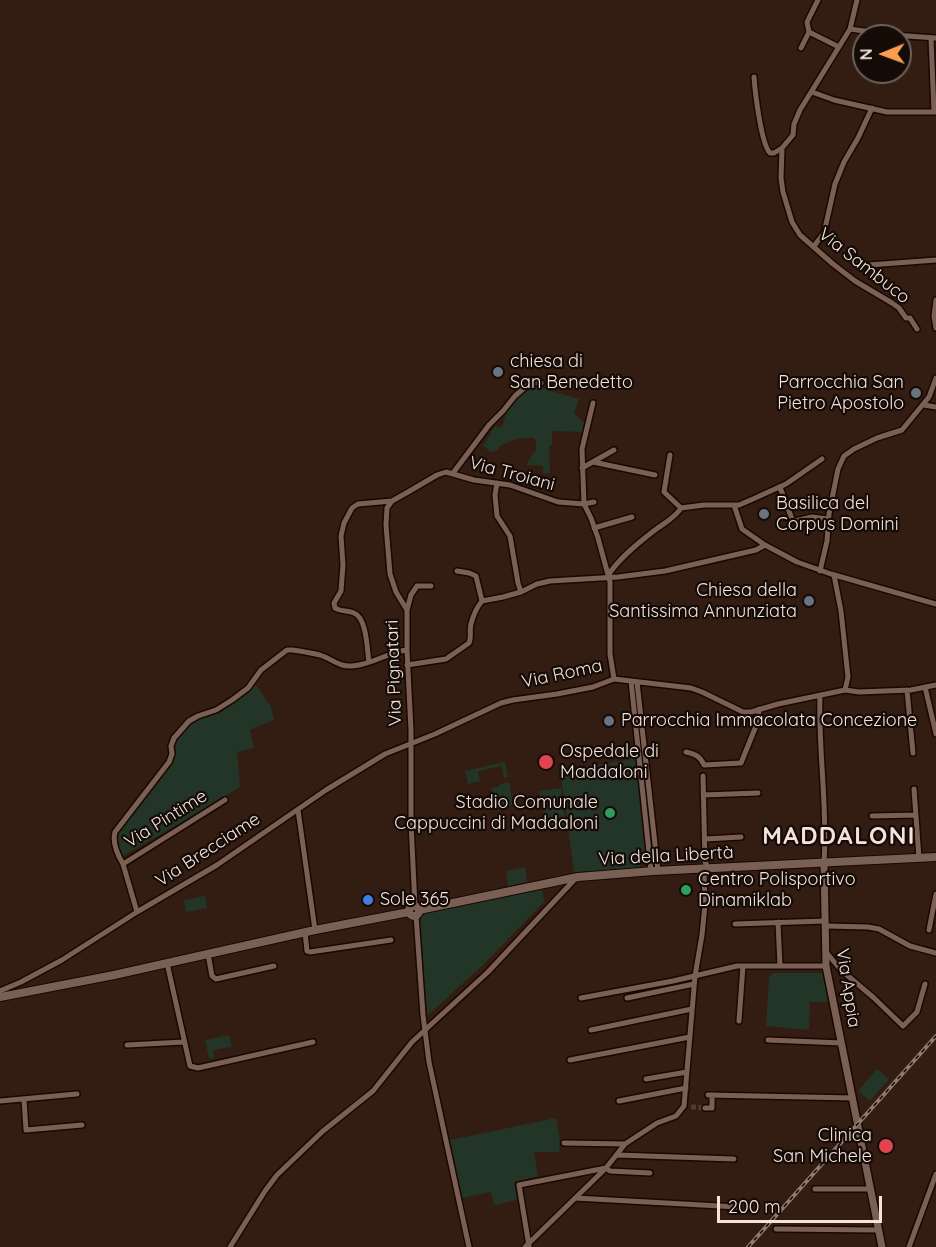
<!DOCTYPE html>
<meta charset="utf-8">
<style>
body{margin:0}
#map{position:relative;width:936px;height:1247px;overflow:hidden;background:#331d13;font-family:Quicksand,sans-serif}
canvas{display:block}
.north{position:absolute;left:852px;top:24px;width:60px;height:60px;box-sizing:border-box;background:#140a06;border:2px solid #6d615c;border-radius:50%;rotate:269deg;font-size:16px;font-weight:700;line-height:24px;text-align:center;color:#f3e3dc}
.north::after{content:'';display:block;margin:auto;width:21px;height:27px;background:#fb9e52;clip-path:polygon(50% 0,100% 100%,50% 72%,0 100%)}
.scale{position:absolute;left:717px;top:1196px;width:165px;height:27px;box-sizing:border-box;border:3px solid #f3e3dc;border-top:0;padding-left:8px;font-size:18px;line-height:21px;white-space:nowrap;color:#f3e3dc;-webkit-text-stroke:4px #140a06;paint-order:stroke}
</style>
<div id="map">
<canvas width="936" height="1247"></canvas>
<div class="north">N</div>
<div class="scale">200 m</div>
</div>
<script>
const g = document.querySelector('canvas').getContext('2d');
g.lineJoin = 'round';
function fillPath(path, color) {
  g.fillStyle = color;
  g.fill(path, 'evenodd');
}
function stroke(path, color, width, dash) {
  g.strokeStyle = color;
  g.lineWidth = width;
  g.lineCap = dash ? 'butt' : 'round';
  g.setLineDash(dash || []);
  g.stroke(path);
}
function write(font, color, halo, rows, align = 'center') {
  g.font = font + ' Quicksand,sans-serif';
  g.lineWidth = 4.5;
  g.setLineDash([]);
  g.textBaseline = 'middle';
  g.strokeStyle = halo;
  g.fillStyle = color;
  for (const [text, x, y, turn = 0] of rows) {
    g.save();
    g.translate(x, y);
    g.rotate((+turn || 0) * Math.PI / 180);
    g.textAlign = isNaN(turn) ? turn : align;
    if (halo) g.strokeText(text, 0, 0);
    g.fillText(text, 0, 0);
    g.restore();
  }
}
fillPath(new Path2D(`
 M535,386L540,387L555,392L579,399L574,413L584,423L583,432L552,431V445H549L550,473H543V466L527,465L528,461L536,450V441L534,438C520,438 509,439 498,448L499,450L491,452L483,446L495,426L502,428L505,417L504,413C513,402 520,390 535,386Z
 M254,682L271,707L274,720L250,730L254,748L237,752L240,787L200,812L121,857L118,839L119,830L156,784L171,762L175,740L182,731L196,719L221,710L227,706L249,689Z
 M632,757H636L648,856L638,869L574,872L560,770L629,760Z
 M505,762L508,777L504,778L502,766L478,771L480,781L468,784L465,771Z
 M509,782L513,805H508L506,807L499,808L495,807L491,788L498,787L500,784Z
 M561,788L566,828L546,831L539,791Z
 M525,867L527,882L508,886L506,871Z
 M541,889L545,901L485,963L427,1016L419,914Z
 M205,896L207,908L186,912L184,900Z
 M773,973H823L828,1002H810L809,1030L766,1026L769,977Z
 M229,1035L232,1047L213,1050L214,1058L209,1059L205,1040Z
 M877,1069L889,1079L870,1101L858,1091Z
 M556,1118L560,1142L559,1152H534L538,1176L514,1182L517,1200L494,1205L491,1192L462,1198L450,1140Z`), '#233526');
stroke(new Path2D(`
 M691,1107L705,1108`), '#503b31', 5, [5, 2.5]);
const minor = new Path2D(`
 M857,0L850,29L800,110L794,124L793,135L782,148L781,178L783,192L792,222L800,235L833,264L855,281L892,303L899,308L906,318H910L917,329
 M850,29L893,35L936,38
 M809,32L807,22L818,0
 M809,32L839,47
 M931,38L934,112
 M801,48L809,32
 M754,77C755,91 761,144 770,153H774L782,148
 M812,92L834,100L887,112H936
 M814,246L824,233L835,184L844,162L858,138L872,108
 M869,265L936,260
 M936,300L934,316L936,328
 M593,403L582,449L584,504L591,518L598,538L610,582V654L614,679
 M924,405L936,407
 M670,455L664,492L681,508
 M593,462L655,475
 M582,468L614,450
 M453,473L489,425L503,411L515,396L530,383H541
 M497,483L495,495L497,516L510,536L518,583L521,592
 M779,487L781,490L792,519L795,521L812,517L828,519
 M734,505L742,529L765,545L797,562L831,574L936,604
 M594,528L632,517
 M457,571L469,573L476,576L482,601
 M820,571L827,541L829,514L838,469L844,456L854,449L877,438L902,430L929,397L936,378
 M834,575L841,611L848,677L845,690
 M607,577C618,559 638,543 655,530C664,523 675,518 681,508L704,505H739L753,499L786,484L822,459
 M407,610L411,595L417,586H431
 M369,662C367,650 367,618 354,613C348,610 341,612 335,608L334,603L341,591L343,565L341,536L344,523L352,508L358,504L392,501
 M407,665L446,659L469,643C472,636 469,631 471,624C473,616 477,607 482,601L503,597L521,592L537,584L550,581L618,577L665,571L756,550L765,545
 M631,681L651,871
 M637,682L658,871
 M925,687L936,734
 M907,690L913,753
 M820,695C818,751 828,807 824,863
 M686,752C695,754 700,756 704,765L741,763L758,721L759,709
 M703,776L705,862L709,869
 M914,789L919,858
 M703,795L758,793
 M298,810L315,930
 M872,816L916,815
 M705,839L741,837
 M123,864C117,854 112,843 115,832L169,762L172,754L171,746L174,738L189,721L198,716L216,710L232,700L248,688L261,670L287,650H292C301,651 311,653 320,655C332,659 339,667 352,666C372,665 388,652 407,650
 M415,906L411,823V730L407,650V610L396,592L390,574L386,525L387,508L392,501L408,492L437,475L446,472L474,480L510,485L558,502L584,504L594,502
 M137,912L123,864L225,800
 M416,915L423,1015L429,1062L469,1247
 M778,922L780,966
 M735,924L825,921
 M826,926L868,927L879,929L910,946L936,953
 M929,930L936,894
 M305,932L307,951L310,952L391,940
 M826,952L841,970L874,998L903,1026L917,1012L925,984
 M208,954L212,976L216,979L274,966
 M167,963L190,1066L198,1068L313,1042
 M0,991L21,982L62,960L137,912L217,865L326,790L385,754L435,734L501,703L513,700L557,694L593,687L614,679L691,688L702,692L743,712H751L778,704L845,690L859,692L911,690L936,685
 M581,998L673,981L737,966H826
 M627,998L694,984
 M739,1021L743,966
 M591,1030L692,1009
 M768,1040L842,1043
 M127,1045L184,1042
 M570,1060L690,1037
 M646,1079L687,1072
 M708,1095L853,1098
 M24,1099L26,1130L82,1125
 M0,1101L77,1094
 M619,1101L686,1088
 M705,1108H712V1095
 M564,1143L625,1144
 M617,1155L734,1159
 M815,1189H871
 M575,1198L738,1207
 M776,1229L879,1230
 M529,1246L519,1185L606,1168L610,1171L650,1173
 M230,1247L265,1191L277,1175L323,1131L373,1091L412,1042L488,972L576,878
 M525,1247L606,1168L625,1144L657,1123L676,1116L684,1106L695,976L702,935L705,905L704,869
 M909,1247L936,1174`);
const tertiary = new Path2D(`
 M824,863L826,966L882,1247`);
const secondary = new Path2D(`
 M409 911a5 5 0 1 1 10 0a5 5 0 1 1-10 0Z
 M419,910L578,877L653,871L936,857
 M0,997L114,975L315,930L409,912`);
stroke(minor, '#1a0701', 8);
stroke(tertiary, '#1a0701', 10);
stroke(secondary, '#1a0701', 10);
stroke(minor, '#7a6054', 5);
stroke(tertiary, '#7a6054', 7);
stroke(secondary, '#7a6054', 8);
const rail = new Path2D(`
 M748,1247L936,1036`);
stroke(rail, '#8f7b73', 4);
stroke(rail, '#140a06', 1.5, [4.5]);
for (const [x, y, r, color] of [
 [498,372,6,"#6b7280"],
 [916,393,6,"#6b7280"],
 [764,514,6,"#6b7280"],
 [809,601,6,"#6b7280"],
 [609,721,6,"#6b7280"],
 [546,762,8,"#e0444e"],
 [610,813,6,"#2e9e5b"],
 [686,890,6,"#2e9e5b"],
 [368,900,6,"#3f7fe0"],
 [886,1146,8,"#e0444e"]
]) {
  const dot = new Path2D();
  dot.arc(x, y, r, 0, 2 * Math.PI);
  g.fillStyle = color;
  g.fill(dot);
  stroke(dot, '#140a06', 2);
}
write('18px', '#f3e3dc', '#140a06', [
 ["Via Sambuco",864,266,38],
 ["Via Troiani",512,474,15],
 ["Via Pignatari",394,673,-92],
 ["Via Roma",562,674,-12],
 ["Via Pintime",166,819,-32],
 ["Via Brecciame",208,850,-33],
 ["Via della Libertà",666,856,-3],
 ["Via Appia",848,988,81]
]);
write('18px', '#f3e3dc', '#140a06', [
 ["chiesa di",510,362],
 ["San Benedetto",510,383],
 ["Parrocchia San",904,383,"right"],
 ["Pietro Apostolo",904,404,"right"],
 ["Basilica del",776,504],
 ["Corpus Domini",776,525],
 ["Chiesa della",797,591,"right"],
 ["Santissima Annunziata",797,612,"right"],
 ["Parrocchia Immacolata Concezione",621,721],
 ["Ospedale di",560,752],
 ["Maddaloni",560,773],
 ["Stadio Comunale",598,803,"right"],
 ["Cappuccini di Maddaloni",598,824,"right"],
 ["Centro Polisportivo",698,880],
 ["Dinamiklab",698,901],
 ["Sole 365",380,900],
 ["Clinica",872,1136,"right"],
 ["San Michele",872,1157,"right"]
], 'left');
g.letterSpacing = '1.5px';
write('bold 24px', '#f3e3dc', '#140a06', [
 ["MADDALONI",839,837]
]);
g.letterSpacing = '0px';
</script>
